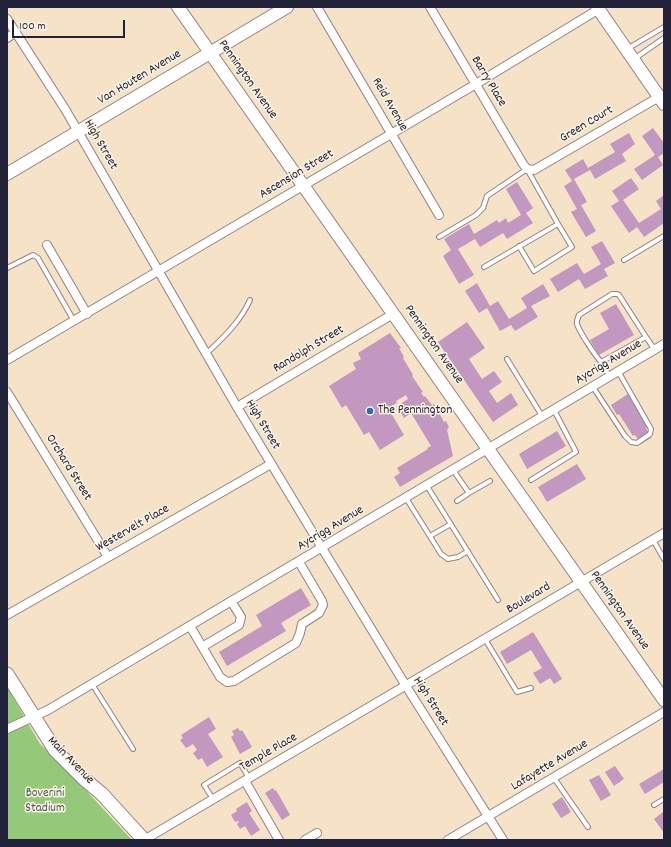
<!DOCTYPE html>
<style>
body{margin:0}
#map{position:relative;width:671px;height:847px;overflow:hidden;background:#f6e2c7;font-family:Dekko,sans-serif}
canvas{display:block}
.frame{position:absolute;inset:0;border:8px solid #22223b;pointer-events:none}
.scale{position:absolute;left:12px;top:20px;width:113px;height:18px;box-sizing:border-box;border:2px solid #22223b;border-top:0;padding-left:5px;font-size:12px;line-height:14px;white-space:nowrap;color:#22223b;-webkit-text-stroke:3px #fcf5e5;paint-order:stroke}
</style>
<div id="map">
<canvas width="671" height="847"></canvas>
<div class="frame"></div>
<div class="scale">100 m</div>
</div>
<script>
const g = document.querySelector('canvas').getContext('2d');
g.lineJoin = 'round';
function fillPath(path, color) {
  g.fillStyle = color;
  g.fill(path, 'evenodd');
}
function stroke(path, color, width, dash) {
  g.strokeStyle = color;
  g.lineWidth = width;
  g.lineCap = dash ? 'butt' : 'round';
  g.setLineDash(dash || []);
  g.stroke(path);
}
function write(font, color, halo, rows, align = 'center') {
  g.font = font + ' Dekko,sans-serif';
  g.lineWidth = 3;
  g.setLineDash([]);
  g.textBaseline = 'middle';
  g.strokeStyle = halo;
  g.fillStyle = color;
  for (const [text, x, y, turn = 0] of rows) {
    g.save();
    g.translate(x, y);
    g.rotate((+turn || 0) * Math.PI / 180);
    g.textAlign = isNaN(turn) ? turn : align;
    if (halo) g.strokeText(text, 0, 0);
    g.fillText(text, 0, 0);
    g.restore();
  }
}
fillPath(new Path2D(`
 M7,687L40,744L66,769L132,840H7Z`), '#95c97a');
fillPath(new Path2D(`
 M653,128L664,143V153L658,157L663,165L642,180L634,169L655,155L642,136Z
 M629,133L635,144L622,154L626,161L595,179L590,170L574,179L587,202L581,205L596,231L586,237L571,212L577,209L564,186L572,181L565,170L583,159L588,168L615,152L610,144Z
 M631,178L639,189L623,200L639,223L661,209L656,201L664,195V223L644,237L637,227L629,233L611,206L619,201L612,191Z
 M517,182L533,208L526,213L533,223L507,239L503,233L480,247L475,239L458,249L474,275L459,284L443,256L451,250L444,239L469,224L474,234L497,220L499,223L506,218L508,223L521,215L506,189Z
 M602,241L615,263L604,269L608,276L585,289L579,279L558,292L550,279L577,263L584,274L601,264L591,247Z
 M477,283L490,306L498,301L509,319L527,308L521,298L543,284L550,296L531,306L538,317L515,331L511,325L500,331L487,308L479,313L465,291Z
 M616,304L634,335L599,355L590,340L609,329L600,313Z
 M467,322L485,348L469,359L482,379L494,371L502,382L489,391L497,403L511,393L518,405L493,422L438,342Z
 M390,333L401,348H399L404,357L403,358L413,375L412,376L423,392L421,393L424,397L425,396L432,405L434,404L444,422L446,421L449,427L447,430L453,456L400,487L394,477L400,473L397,468L428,449L427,448L431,446L411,413L404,418L397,406L408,399L406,395L396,401L397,403L388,408L404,435L380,450L369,432L364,435L346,405L342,408L329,386L356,369L353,363L361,359L358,353Z
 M628,394L648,427L646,428L651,438L641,444L635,435L633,436L619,414L617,415L611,405Z
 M557,431L566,446L527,469L519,454Z
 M577,464L586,479L547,502L538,487Z
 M301,588L311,605L281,623L286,631L227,666L219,652L262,626L256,615Z
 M533,632L562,679L554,684L550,678L540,684L533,673L542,668L531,650L507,664L500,652Z
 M209,717L216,729L208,734L223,757L207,767L202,758L198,760L193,753L197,750L193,744L186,748L180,740L183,738L181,735Z
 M238,728L240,731L242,730L252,747L240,754L231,737L234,735L232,731Z
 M615,766L624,779L614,786L605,772Z
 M664,769V782L645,794L639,784Z
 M599,775L611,795L601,801L589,780Z
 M273,788L275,791L276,790L290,815L282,820L265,793Z
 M562,797L571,812L561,818L552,804Z
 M247,802L252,811L249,813L260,830L251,836L245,826L240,829L237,824L239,822L238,821L235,822L231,815L237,811L236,809Z
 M663,812L664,813V833L654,819Z`), '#c298c0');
const lane = new Path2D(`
 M627,49L664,27
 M634,59L664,38
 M439,237L476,215L483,208L487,196L527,169L558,224L484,267
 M519,246L534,271L572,247L558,224
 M624,260L664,236
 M7,268L33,255L38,258L74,321
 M207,353C224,337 240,322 250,300
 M507,359L542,416
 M601,362C595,355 580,333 577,324C576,321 578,318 579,315L612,294H617L619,295L646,337
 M610,377L601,362L646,337L655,350
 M593,387L625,436L631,442L637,443L650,434L651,429L618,371
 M453,470L469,493L490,481
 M531,480L576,452L554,410
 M427,486L498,600
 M406,498L441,554L448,559L458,557L468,551
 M457,501L469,493
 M430,536L451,524
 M653,540L664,559
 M485,639L517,692L531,688
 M92,684L133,749
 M554,778L588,827
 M213,799L204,785L240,763L249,778
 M654,805L664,799`);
const street = new Path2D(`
 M317,7L439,215
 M430,7L523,164L527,169L534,170L659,97
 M7,19L65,109L237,407L322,548L406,686L503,840
 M7,38L16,32
 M47,245L87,314
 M7,360L476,84L599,9
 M7,392L108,557
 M237,407L393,314
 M7,615L271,464
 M190,626L220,677L227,682L234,681L296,643L300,633L302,624L319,613L323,605L322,601L299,562
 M202,647L239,625L241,617L231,601
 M7,729L48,710L664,344
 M245,781L279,840
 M144,840L664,533
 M305,840L317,833
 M448,840L664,712`);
const secondary = new Path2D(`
 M178,7L664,700
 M597,7L664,104
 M7,174L287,7`);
const primary = new Path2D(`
 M7,674L55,750L84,779L102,794L144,840`);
stroke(lane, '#8c8281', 6);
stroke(street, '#8c8281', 10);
stroke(secondary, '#8c8281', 14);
stroke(primary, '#8c8281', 15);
stroke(lane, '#fff', 4);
stroke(street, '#fff', 8);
stroke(secondary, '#fff', 12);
stroke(primary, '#fff', 13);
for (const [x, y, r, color] of [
 [370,411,4,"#1f6fb2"]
]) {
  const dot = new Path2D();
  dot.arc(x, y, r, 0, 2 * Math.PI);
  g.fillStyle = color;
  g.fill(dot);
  stroke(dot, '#fcf5e5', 1.5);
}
write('13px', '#22223b', '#fcf5e5', [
 ["Van Houten Avenue",140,78,-31],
 ["Pennington Avenue",247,80,55],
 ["Barry Place",488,82,59],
 ["Reid Avenue",389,105,60],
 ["Green Court",587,125,-31],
 ["High Street",100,145,60],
 ["Ascension Street",297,175,-31],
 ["Pennington Avenue",433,345,55],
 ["Randolph Street",309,350,-31],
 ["Aycrigg Avenue",609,363,-31],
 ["High Street",262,425,59],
 ["Orchard Street",68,468,58],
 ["Westervelt Place",133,529,-30],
 ["Aycrigg Avenue",331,529,-31],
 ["Boulevard",529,599,-31],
 ["Pennington Avenue",619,611,55],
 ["High Street",430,702,58],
 ["Temple Place",269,753,-30],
 ["Main Avenue",70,761,46],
 ["Lafayette Avenue",550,766,-31]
]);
write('13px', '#22223b', '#fcf5e5', [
 ["The Pennington",378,411]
], 'left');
write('13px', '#4a5c51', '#fcf5e5', [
 ["Boverini",45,794],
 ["Stadium",45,809]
]);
</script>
